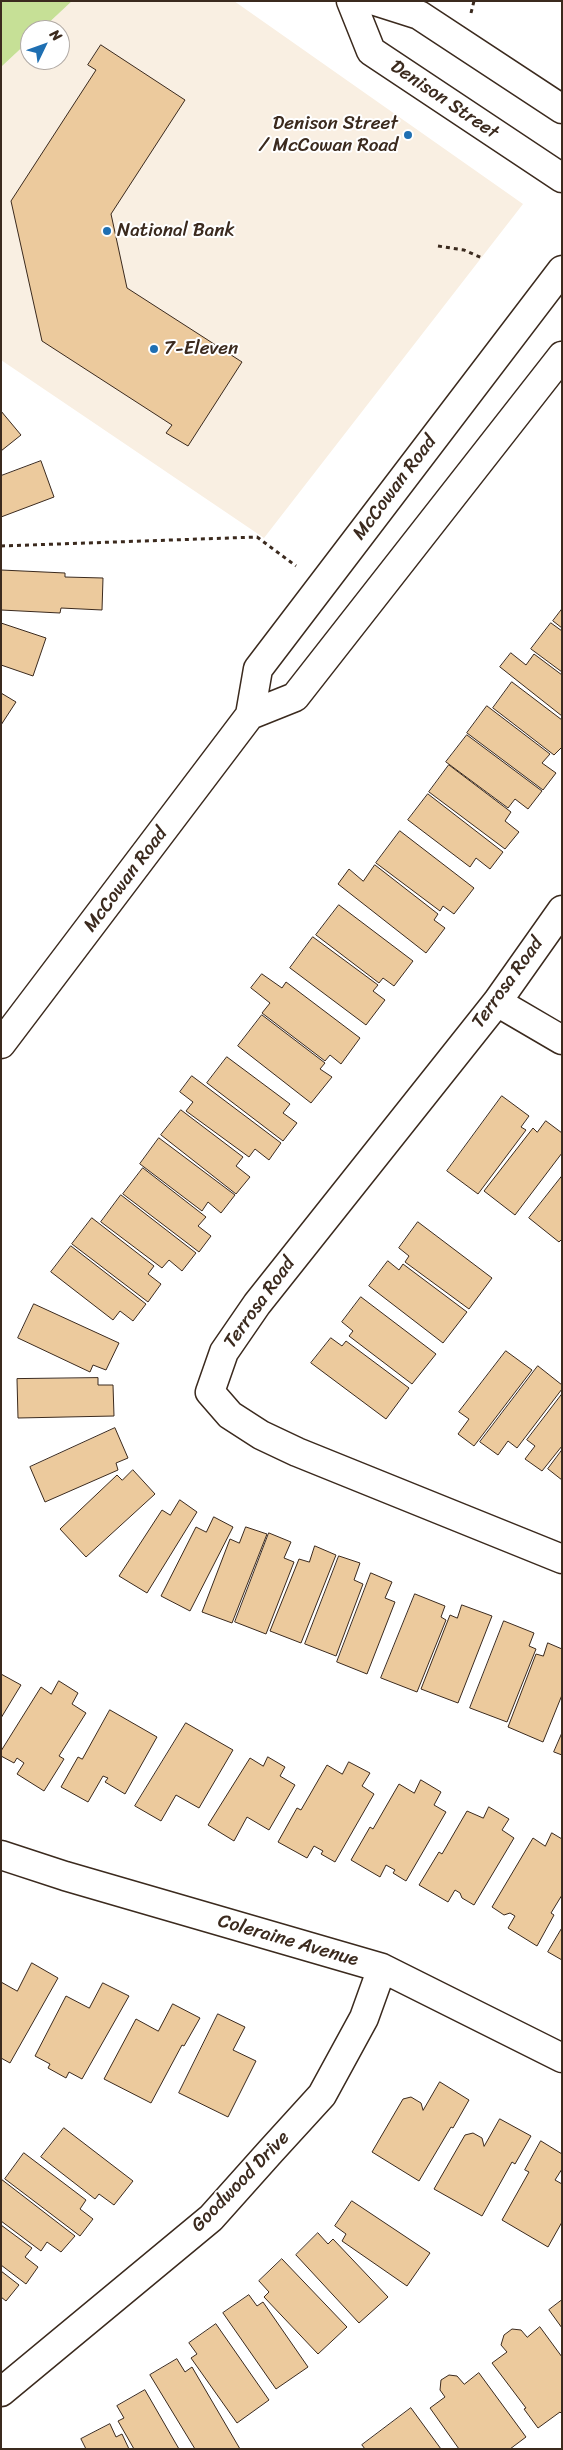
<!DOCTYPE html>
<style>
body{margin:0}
#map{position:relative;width:563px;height:2450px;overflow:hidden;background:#fff;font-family:Sriracha,sans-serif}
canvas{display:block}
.frame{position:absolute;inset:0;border:2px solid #3b2a1e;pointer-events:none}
.north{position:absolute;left:20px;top:20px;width:50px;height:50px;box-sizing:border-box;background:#fff;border:1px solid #b1aaa5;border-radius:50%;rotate:48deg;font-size:14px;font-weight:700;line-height:20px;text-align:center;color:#3b2a1e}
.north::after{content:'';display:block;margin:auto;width:18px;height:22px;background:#1f6fb2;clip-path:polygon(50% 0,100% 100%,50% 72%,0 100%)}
</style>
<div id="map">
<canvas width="563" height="2450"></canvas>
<div class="frame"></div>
<div class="north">N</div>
</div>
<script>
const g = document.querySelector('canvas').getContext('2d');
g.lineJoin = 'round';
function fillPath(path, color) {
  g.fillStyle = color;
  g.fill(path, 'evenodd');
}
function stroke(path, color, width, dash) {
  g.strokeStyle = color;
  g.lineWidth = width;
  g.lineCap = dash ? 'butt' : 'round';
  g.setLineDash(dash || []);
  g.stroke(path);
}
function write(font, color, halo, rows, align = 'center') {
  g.font = font + ' Sriracha,sans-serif';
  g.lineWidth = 4;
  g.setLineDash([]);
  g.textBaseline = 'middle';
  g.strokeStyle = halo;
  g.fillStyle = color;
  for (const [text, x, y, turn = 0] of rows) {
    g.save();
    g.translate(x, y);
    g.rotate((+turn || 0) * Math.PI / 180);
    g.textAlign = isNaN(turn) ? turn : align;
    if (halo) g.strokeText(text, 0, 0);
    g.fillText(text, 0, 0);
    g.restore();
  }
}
fillPath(new Path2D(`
 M72,1H234L523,204L264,538L1,360V67L30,40V60H60V30H41Z`), '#f9efe2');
fillPath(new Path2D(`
 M1,1H72L41,30H30V40L1,67Z`), '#c6e096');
const building = new Path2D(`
 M101,45L185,100L111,214L127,288L242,362L188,446L166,433L172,425L42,341L11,201L96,70L88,65Z
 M1,411L21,435L1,451Z
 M41,461L54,497L1,517V476Z
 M1,570L65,573V577L103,578L102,610L61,608L60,613L1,610Z
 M562,609V628L553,621Z
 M1,623L46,638L33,676L1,665Z
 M551,623L562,631V672L531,649Z
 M511,653L526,665L534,654L562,675V716L500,667Z
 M512,682L562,720V747L554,755L493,708Z
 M1,693L16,702L1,725Z
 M487,706L550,754L542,763L556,773L543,790L467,733Z
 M467,735L542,791L528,809L515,799L508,808L446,762Z
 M449,765L511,812L505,821L519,832L505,849L429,792Z
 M428,794L503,852L490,869L476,858L470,867L408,820Z
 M400,831L474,888L454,914L443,906L440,911L376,863Z
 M375,865L438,914L434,920L445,928L426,953L338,884L349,869L363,881Z
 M339,905L413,961L394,986L383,978L379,983L316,935Z
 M313,937L378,985L373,991L385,1000L366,1025L290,968Z
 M262,974L282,988L286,982L360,1038L341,1064L330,1055L325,1061L262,1013L270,1003L251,988Z
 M262,1015L325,1063L320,1069L332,1077L311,1103L238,1046Z
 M227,1057L290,1104L283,1113L297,1123L283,1141L207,1083Z
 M192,1076L281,1143L269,1160L255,1149L249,1157L186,1111L193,1102L180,1092Z
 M502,1096L529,1116L521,1127L526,1130L478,1194L447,1171Z
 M181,1110L243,1157L236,1166L250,1177L236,1194L161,1135Z
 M546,1121L562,1133V1153L515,1215L484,1191L533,1128L537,1132Z
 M159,1138L235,1195L221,1213L208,1202L202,1211L140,1164Z
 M143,1168L206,1217L198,1226L211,1236L199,1252L123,1194Z
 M562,1176V1239L559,1242L529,1218Z
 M121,1195L196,1253L182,1271L169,1260L162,1268L101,1222Z
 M92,1218L154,1266L148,1274L161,1284L148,1302L72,1244Z
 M418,1222L492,1278L469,1309L405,1262L409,1256L399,1248Z
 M71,1246L146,1304L133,1321L120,1311L113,1320L51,1272Z
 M388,1261L399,1270L403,1264L467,1312L443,1343L369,1286Z
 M361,1297L436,1354L412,1384L349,1336L353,1331L342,1322Z
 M34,1304L119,1343L106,1370L93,1365L90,1372L18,1338Z
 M331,1338L342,1346L346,1341L409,1388L386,1419L311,1363Z
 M506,1351L532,1370L474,1446L458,1434L469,1419L459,1412Z
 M538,1366L562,1385V1389L517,1448L508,1441L498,1455L480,1442Z
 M98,1378V1385H113L114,1416L18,1418L17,1379Z
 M562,1394V1446L542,1471L525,1459L535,1446L527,1440Z
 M115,1428L128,1458L116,1463L118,1470L45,1502L30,1467Z
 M562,1450V1480L548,1469Z
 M133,1470L155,1494L86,1557L60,1529L117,1475L122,1480Z
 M180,1500L197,1512L147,1593L119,1576L162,1510L170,1515Z
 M214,1517L233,1527L190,1611L161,1596L196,1527L206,1532Z
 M246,1527L267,1534L232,1623L202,1612L230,1539L239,1543Z
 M269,1533L291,1542L284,1558L294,1562L266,1634L235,1622Z
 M315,1546L336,1555L301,1643L270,1631L299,1559L309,1562Z
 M339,1556L360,1563L354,1580L363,1584L336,1656L305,1644Z
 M371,1573L392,1582L385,1598L395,1602L367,1674L337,1662Z
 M415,1594L445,1606L441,1617L446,1620L417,1692L381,1678Z
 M462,1605L492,1616L458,1703L421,1689L450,1615L457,1618Z
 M504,1621L534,1633L529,1646L536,1649L507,1722L470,1708Z
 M548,1643L562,1649V1695L543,1742L508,1727L536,1654L543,1656Z
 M1,1674L21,1685L1,1718Z
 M59,1681L78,1693L72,1704L86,1713L59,1756L64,1759L44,1791L17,1774L24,1763L17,1758L14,1763L1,1756V1751L41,1687L51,1694Z
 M110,1710L157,1737L125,1794L105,1782L108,1778L103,1776L88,1802L61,1787L78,1757L82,1759Z
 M186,1723L233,1750L199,1808L176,1795L161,1821L135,1806Z
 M562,1733V1755L554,1752Z
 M268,1757L285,1767L280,1776L295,1785L269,1830L247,1817L234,1841L208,1825L250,1758L263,1766Z
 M349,1762L370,1773L362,1786L374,1794L335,1862L321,1854L323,1851L314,1846L307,1858L278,1842L297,1808L301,1810L327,1765L342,1774Z
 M421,1780L441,1792L434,1805L446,1812L406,1881L393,1873L395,1870L386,1865L380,1877L351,1860L370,1827L373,1829L399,1784L414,1793Z
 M489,1807L509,1819L502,1830L514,1838L474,1905L462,1898L460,1893L455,1890L448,1902L419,1885L439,1852L442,1854L467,1811L483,1818Z
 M552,1833L562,1839V1895L551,1913L554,1915L537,1946L508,1928L515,1916L510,1913L504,1915L492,1907L533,1838L545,1846Z
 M562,1928V1960L548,1952Z
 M32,1963L58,1978L10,2063L1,2058V1982L17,1991Z
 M103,1983L129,1996L82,2079L69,2072L66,2078L48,2068L50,2064L35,2056L66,1996L89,2008Z
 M173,2004L200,2018L184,2046L182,2045L151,2103L104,2079L136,2019L158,2031Z
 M218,2014L245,2027L233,2050L256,2061L228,2117L179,2093Z
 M440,2082L469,2100L453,2128L451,2127L419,2181L372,2152L403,2099L411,2097L421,2103L423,2110Z
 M500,2119L531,2136L515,2164L512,2162L482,2216L434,2189L465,2135L473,2133L482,2138L484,2146Z
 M64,2128L133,2181L114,2205L99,2194L95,2199L41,2157Z
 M541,2141L562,2154V2169L555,2180L562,2184V2222L548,2247L502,2220L529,2172L525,2170Z
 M24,2153L86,2200L80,2209L93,2219L80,2236L5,2179Z
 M1,2179L75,2236L61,2252L47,2242L41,2251L1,2221Z
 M352,2201L430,2253L407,2286L342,2241L346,2234L335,2226Z
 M1,2225L32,2248L25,2257L38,2267L26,2284L1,2265Z
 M318,2233L328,2244L333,2239L388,2297L359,2323L296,2255Z
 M282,2259L347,2327L318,2354L264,2297L269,2292L259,2281Z
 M1,2271L19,2285L6,2301L1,2297Z
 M249,2295L257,2306L263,2302L308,2367L276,2389L223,2313Z
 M562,2300V2328L549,2310Z
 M216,2324L269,2400L237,2423L191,2358L197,2354L189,2343Z
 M540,2327L562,2357V2414L560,2412L538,2428L524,2409L526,2408L492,2363L507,2352L501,2345L504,2335L512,2329L521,2330L527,2337Z
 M177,2359L185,2372L192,2367L240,2449H195L150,2375Z
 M479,2373L526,2437L510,2449H459L430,2408L445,2397L440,2390L441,2380L449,2375L457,2376L464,2384Z
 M145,2390L179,2449H134L118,2421L124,2418L117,2406Z
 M411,2408L441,2449H365L362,2445Z
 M110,2424L116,2437L122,2434L129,2449H86L81,2439Z`);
fillPath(building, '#ecca9d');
stroke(building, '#3b2a1e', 1);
const minor = new Path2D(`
 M562,910L497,1002L257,1304L224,1352L210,1392L230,1415L261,1435L297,1452L562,1559
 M497,1002L562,1040
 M1,1855L65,1876L382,1968L562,2058
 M1,2392L211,2218L270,2152L322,2095L364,2018L382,1968`);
const tertiary = new Path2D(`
 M351,1L371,51L562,178
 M375,1L419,15L562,109`);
const secondary = new Path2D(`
 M250,715L295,697L562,356
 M1,1044L250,715L258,669L562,270`);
stroke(minor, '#3b2a1e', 31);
stroke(tertiary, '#3b2a1e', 31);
stroke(secondary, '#3b2a1e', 31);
stroke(new Path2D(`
 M471,13L474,1
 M438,246L464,250L482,258
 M1,546L257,537L296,566`), '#3b2a1e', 3, [4, 4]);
stroke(minor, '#fff', 28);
stroke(tertiary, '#fff', 28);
stroke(secondary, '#fff', 28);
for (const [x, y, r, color] of [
 [408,135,5,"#1f6fb2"],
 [107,231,5,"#1f6fb2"],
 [154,349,5,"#1f6fb2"]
]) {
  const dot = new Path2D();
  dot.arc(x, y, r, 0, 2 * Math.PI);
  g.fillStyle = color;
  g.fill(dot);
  stroke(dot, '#fff', 2);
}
write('19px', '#3b2a1e', '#fff', [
 ["Denison Street",444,100,34],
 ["McCowan Road",395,488,-53],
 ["McCowan Road",126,880,-53],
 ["Terrosa Road",508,983,-54],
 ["Terrosa Road",260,1303,-54],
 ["Coleraine Avenue",288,1941,16],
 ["Goodwood Drive",241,2182,-46]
]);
write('19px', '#3b2a1e', '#fff', [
 ["Denison Street",398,124,"right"],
 ["/ McCowan Road",398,146,"right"],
 ["National Bank",117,231],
 ["7-Eleven",164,349]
], 'left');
</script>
